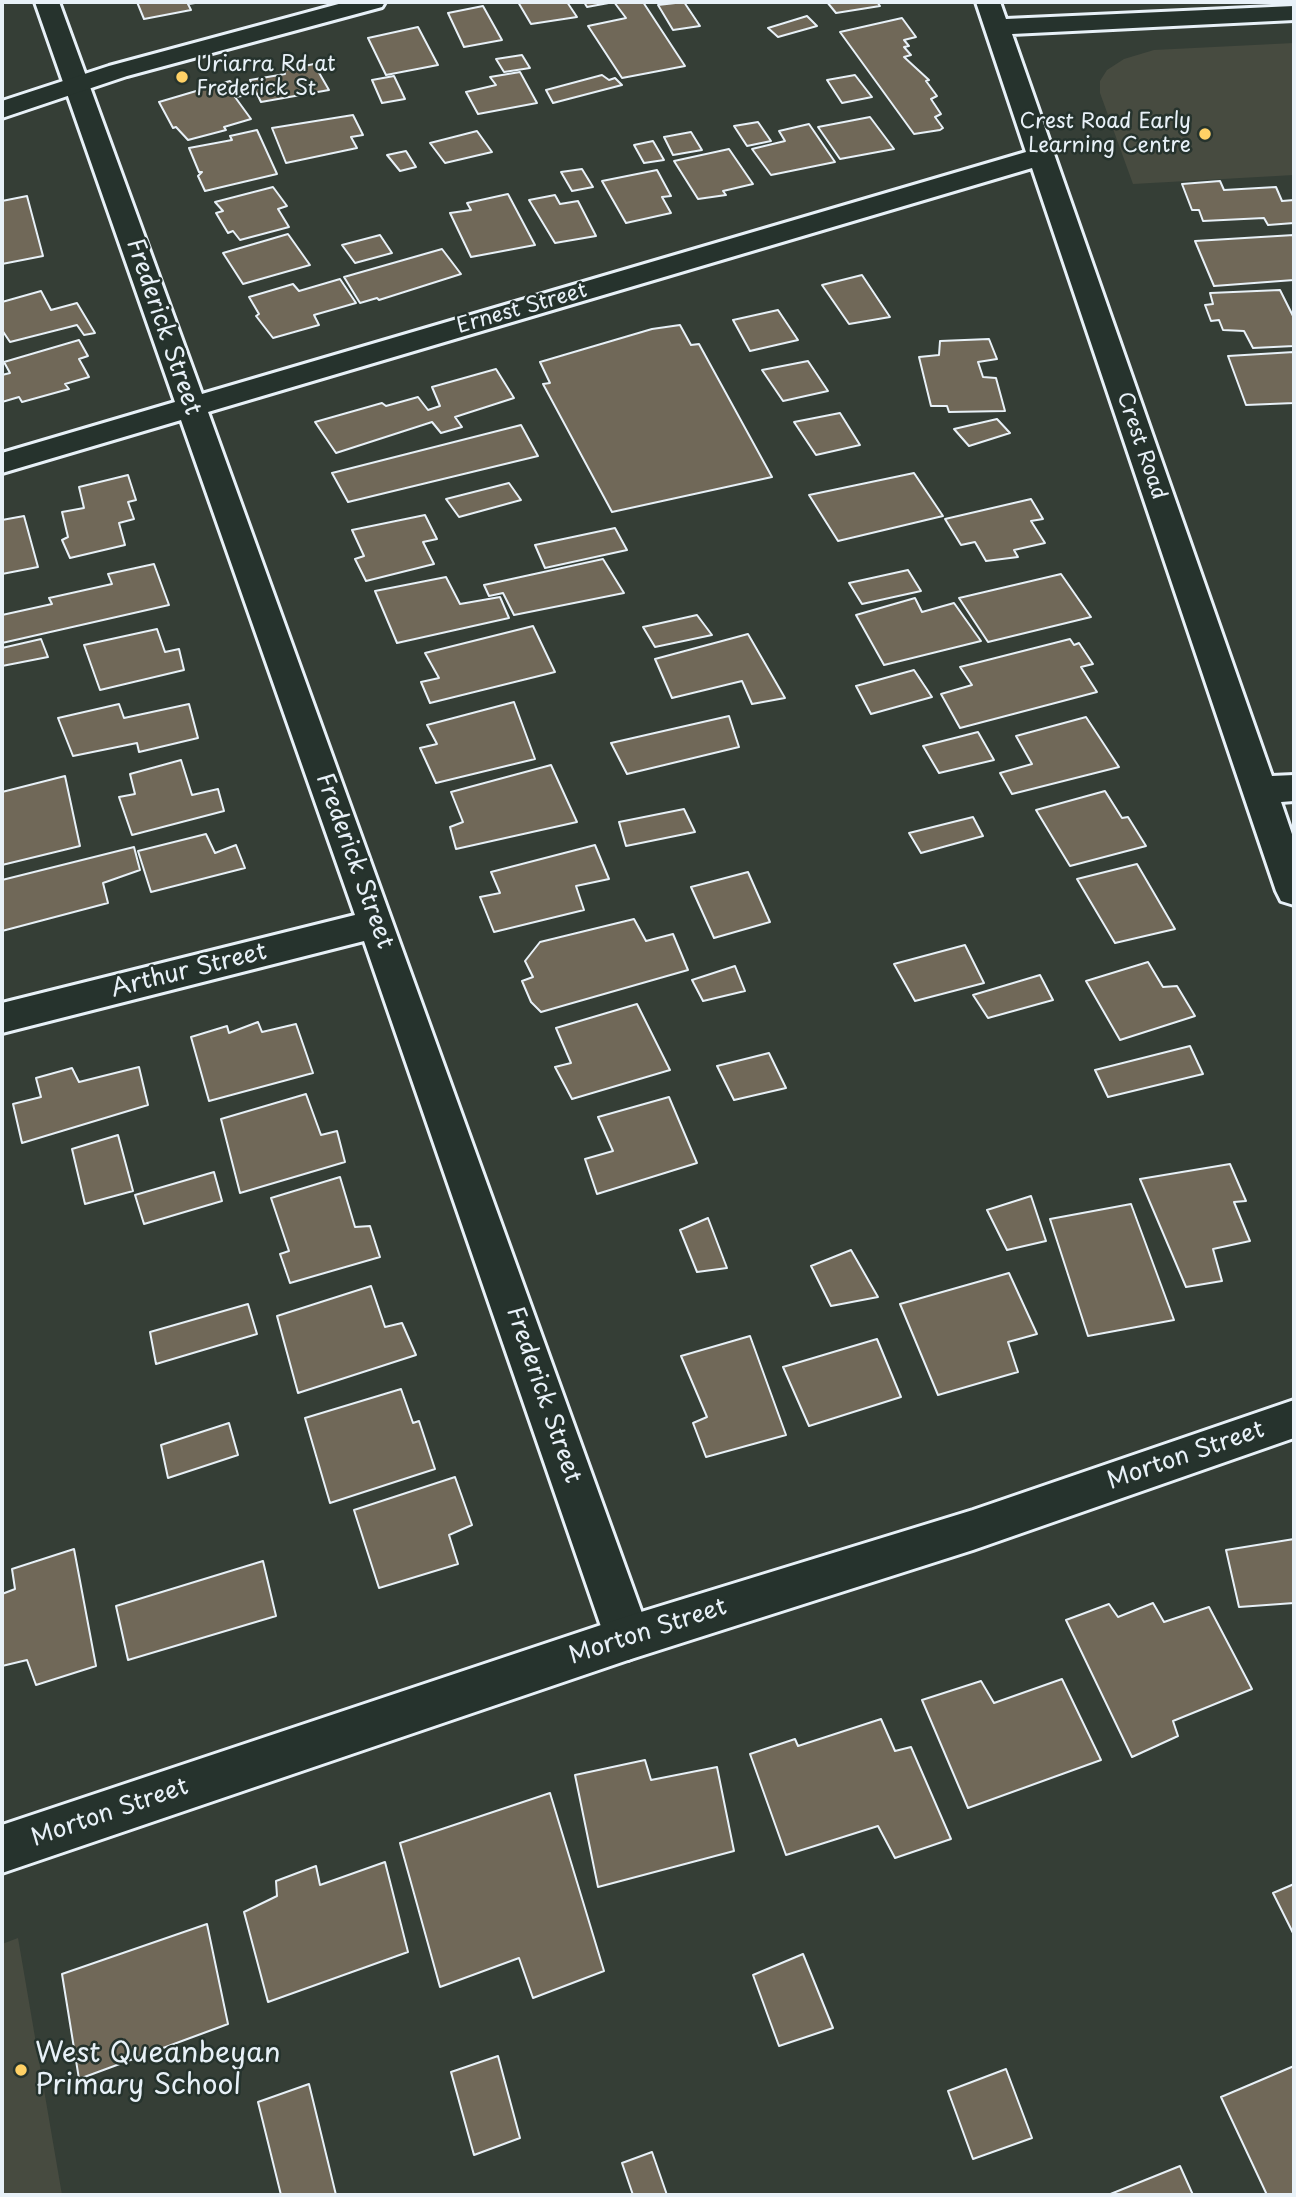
<!DOCTYPE html>
<style>
body{margin:0}
#map{position:relative;width:1296px;height:2197px;overflow:hidden;background:#353e36;font-family:"Playpen Sans",sans-serif}
canvas{display:block}
.frame{position:absolute;inset:0;border:4px solid #e8f1f8;pointer-events:none}
</style>
<div id="map">
<canvas width="1296" height="2197"></canvas>
<div class="frame"></div>
</div>
<script>
const g = document.querySelector('canvas').getContext('2d');
g.lineJoin = 'round';
function fillPath(path, color) {
  g.fillStyle = color;
  g.fill(path, 'evenodd');
}
function stroke(path, color, width, dash) {
  g.strokeStyle = color;
  g.lineWidth = width;
  g.lineCap = dash ? 'butt' : 'round';
  g.setLineDash(dash || []);
  g.stroke(path);
}
function write(font, color, halo, rows, align = 'center') {
  g.font = font + ' "Playpen Sans",sans-serif';
  g.lineWidth = 5;
  g.setLineDash([]);
  g.textBaseline = 'middle';
  g.strokeStyle = halo;
  g.fillStyle = color;
  for (const [text, x, y, turn = 0] of rows) {
    g.save();
    g.translate(x, y);
    g.rotate((+turn || 0) * Math.PI / 180);
    g.textAlign = isNaN(turn) ? turn : align;
    if (halo) g.strokeText(text, 0, 0);
    g.fillText(text, 0, 0);
    g.restore();
  }
}
fillPath(new Path2D(`
 M1294,43V175L1133,184L1100,93V81L1107,70L1124,59L1154,50Z
 M18,1938L62,2195H2V1944Z`), '#474b40');
const building = new Path2D(`
 M137,2H202L188,4L191,10L144,19Z
 M518,2H567L577,17L531,24Z
 M584,2H643L685,66L622,78L588,26L626,18L614,2L587,7Z
 M684,2L700,26L673,30L658,5Z
 M827,2H877L880,6L836,13Z
 M483,6L502,40L464,47L448,13Z
 M807,16L817,26L778,37L768,28Z
 M902,18L916,37L904,40L909,46L904,47L911,55L904,57L929,80L926,81L937,96L931,99L941,114L935,117L943,128L940,130L914,134L840,32Z
 M418,27L438,65L386,75L368,38Z
 M522,55L530,68L504,72L496,59Z
 M314,64L329,90L261,102L250,80L285,74L284,70Z
 M520,72L537,103L478,114L466,92L496,85L490,77Z
 M602,75L609,80L615,78L622,85L553,103L546,90Z
 M855,75L872,97L842,103L827,80Z
 M394,76L405,99L382,103L372,80Z
 M230,81L242,96L235,97L251,119L224,127L226,130L188,140L176,127L173,128L159,102Z
 M353,115L363,135L351,137L357,148L286,163L272,128Z
 M870,117L894,149L840,159L818,127Z
 M758,122L771,141L747,146L734,126Z
 M809,124L835,162L771,175L752,149L785,141L779,131Z
 M257,130L277,174L205,191L198,176L202,172H199L189,148L232,140L230,136Z
 M477,131L492,152L445,163L430,143Z
 M691,132L702,150L673,155L664,137Z
 M653,141L664,160L644,163L634,145Z
 M729,149L753,184L723,191L726,195L698,199L674,161Z
 M406,151L416,167L400,171L387,155Z
 M582,169L593,187L572,191L561,172Z
 M657,170L671,196L662,197L671,213L626,223L602,181Z
 M1220,181L1224,190L1276,187L1282,201L1294,200V223L1268,225L1264,218L1203,221L1199,210H1192L1182,184Z
 M273,187L287,206L278,209L289,227L240,240L233,231L228,233L216,213L223,211L215,202Z
 M508,194L535,245L471,257L450,213L471,210L467,203Z
 M555,195L560,204L578,201L596,236L555,243L529,200Z
 M27,196L43,256L2,264V201Z
 M288,234L310,265L243,284L223,253Z
 M380,235L392,253L355,263L342,245Z
 M1294,235V280L1214,286L1195,241Z
 M442,249L461,274L379,300L377,298L360,303L344,277Z
 M862,275L890,317L849,324L822,285Z
 M340,279L356,303L314,315L319,325L273,338L256,316L259,314L249,297L293,284L299,291Z
 M1280,290L1294,318V346L1253,348L1244,331L1223,330L1219,320L1211,321L1205,305L1213,304L1210,293Z
 M41,291L51,310L77,303L95,333L84,335L77,325L10,342L2,330V302Z
 M778,310L798,340L750,351L733,320Z
 M680,325L691,345L699,344L772,477L612,512L543,384L550,383L540,362L652,329Z
 M989,339L997,359L978,362L983,377L996,378L1005,411L949,412L947,406H931L919,357L939,355L940,341Z
 M79,340L88,356L79,359L89,377L65,384L69,389L22,402L19,397L2,402V375L10,373L4,362Z
 M1294,352V403L1246,405L1228,356Z
 M808,361L828,391L783,401L762,370Z
 M496,369L514,398L455,417L462,427L441,433L432,422L336,453L315,422L382,403L386,406L418,397L428,410L440,406L432,387Z
 M840,413L860,445L816,455L794,422Z
 M997,419L1010,433L969,446L954,429Z
 M521,425L538,456L348,502L332,473Z
 M914,473L943,516L838,541L809,495Z
 M128,475L136,500L128,502L134,519L119,523L125,545L70,558L62,540L68,537L62,512L84,508L79,487Z
 M509,483L521,500L459,517L446,499Z
 M1031,499L1043,519L1031,521L1045,543L1014,550L1018,557L986,561L975,542L961,545L945,519Z
 M425,515L437,539L423,542L434,564L366,581L355,559L364,556L352,530Z
 M24,516L38,567L2,574V520Z
 M615,528L627,550L545,568L535,545Z
 M603,559L624,593L514,615L503,593L489,596L484,585Z
 M154,564L169,605L2,643V615L52,604L49,598L112,584L108,574Z
 M908,570L921,591L862,604L849,583Z
 M1061,574L1091,617L988,642L959,598Z
 M446,577L460,604L500,597L509,618L397,643L375,591Z
 M915,598L922,612L954,603L981,641L884,665L856,615Z
 M697,615L712,635L655,647L643,627Z
 M533,626L555,672L430,703L421,682L439,678L425,653Z
 M157,629L165,652L179,649L184,670L100,690L84,645Z
 M748,634L785,698L752,704L742,681L672,698L655,659Z
 M41,639L48,657L2,666V648Z
 M1070,639L1074,645L1079,643L1093,664L1081,667L1097,692L960,728L941,694L972,685L960,667Z
 M914,670L932,697L871,714L856,686Z
 M514,702L535,759L436,783L420,748L437,744L427,725Z
 M119,704L124,718L189,704L198,738L139,752L137,743L73,756L58,718Z
 M729,716L739,747L627,774L611,743Z
 M1086,717L1119,767L1012,794L1000,773L1032,764L1016,736Z
 M978,732L994,760L939,773L923,746Z
 M181,760L192,795L218,789L224,811L132,835L119,797L135,794L130,774Z
 M551,765L577,822L456,849L450,827L463,822L451,792Z
 M65,776L80,846L2,865V792Z
 M1105,791L1122,818L1128,817L1146,846L1070,866L1036,810Z
 M684,809L695,832L626,846L619,822Z
 M973,817L983,836L921,853L909,833Z
 M206,834L215,853L236,845L245,868L151,892L138,851Z
 M595,845L609,879L576,886L584,910L494,932L480,897L500,893L491,872Z
 M134,847L140,870L103,883L108,903L2,931V880Z
 M1137,864L1175,929L1115,943L1077,879Z
 M748,872L770,922L714,938L691,887Z
 M634,919L646,941L673,934L688,970L541,1012L531,1002L522,981L533,977L525,961L540,942Z
 M965,945L984,983L915,1001L894,964Z
 M1148,962L1163,987L1177,986L1195,1016L1120,1040L1086,981Z
 M735,966L745,991L703,1001L692,980Z
 M1040,975L1053,1000L988,1018L973,995Z
 M637,1004L670,1070L572,1099L555,1067L571,1063L556,1028Z
 M258,1022L262,1032L296,1024L313,1073L209,1101L191,1037L227,1026L229,1033Z
 M1190,1046L1203,1074L1108,1097L1095,1070Z
 M769,1053L786,1088L734,1100L717,1066Z
 M139,1067L148,1105L22,1143L13,1104L41,1097L36,1078L72,1068L79,1082Z
 M306,1094L321,1135L337,1131L345,1162L240,1193L221,1119Z
 M669,1097L697,1163L597,1194L585,1159L613,1151L598,1117Z
 M118,1135L133,1191L85,1204L72,1149Z
 M1230,1164L1246,1201L1234,1202L1250,1241L1213,1249L1222,1281L1186,1287L1140,1179Z
 M214,1172L222,1201L144,1224L135,1195Z
 M340,1177L355,1227L370,1226L380,1257L290,1283L280,1254L289,1251L271,1198Z
 M1031,1196L1046,1241L1007,1250L987,1210Z
 M1131,1204L1174,1320L1088,1336L1050,1219Z
 M708,1218L727,1268L697,1272L680,1230Z
 M851,1250L878,1297L831,1306L811,1266Z
 M1009,1273L1037,1334L1008,1342L1018,1372L938,1395L900,1304Z
 M371,1286L385,1327L402,1323L416,1355L298,1393L277,1316Z
 M248,1304L257,1334L156,1364L150,1332Z
 M750,1336L786,1435L706,1457L693,1423L707,1417L681,1356Z
 M877,1339L901,1397L809,1426L783,1367Z
 M401,1389L413,1423L419,1421L435,1469L330,1503L305,1418Z
 M229,1423L238,1455L168,1478L161,1445Z
 M455,1477L472,1525L449,1535L458,1564L379,1588L354,1510Z
 M1294,1539V1603L1239,1607L1226,1550Z
 M74,1549L96,1666L36,1685L27,1660L2,1666V1594L15,1589L12,1569Z
 M263,1561L276,1616L128,1660L116,1606Z
 M1153,1603L1164,1622L1209,1607L1252,1689L1173,1721L1178,1736L1132,1757L1066,1620L1109,1604L1118,1617Z
 M1062,1679L1101,1760L968,1808L922,1700L981,1681L994,1703Z
 M881,1719L895,1751L911,1747L951,1839L895,1858L878,1826L786,1855L750,1754L795,1739L798,1746Z
 M645,1760L651,1780L717,1767L734,1851L598,1887L575,1775Z
 M550,1793L604,1971L533,1998L519,1958L440,1987L400,1843Z
 M385,1862L408,1952L268,2002L244,1912L277,1896L276,1881L316,1866L320,1885Z
 M1294,1884V1935L1273,1893Z
 M207,1924L228,2024L79,2079L62,1974Z
 M803,1954L833,2028L779,2046L753,1975Z
 M498,2056L520,2138L474,2155L451,2072Z
 M1294,2066V2195H1267L1221,2097Z
 M1006,2069L1032,2138L973,2159L948,2091Z
 M309,2084L336,2195H281L258,2102Z
 M652,2152L667,2195H633L622,2163Z
 M1180,2166L1193,2195H1108Z`);
fillPath(building, '#706858');
stroke(building, '#e8f1f8', 2);
const minor = new Path2D(`
 M35,2H59L202,394L1026,152L976,2H1000L1006,19L1294,6V20L1012,34L1272,776L1294,775V801L1281,802L1294,840V905L1281,901L1276,891L1032,168L208,412L651,1638L644,1653L628,1660L612,1653L605,1638L364,941L2,1033V1003L355,915L181,420L2,473V453L175,402Z`);
const tertiary = new Path2D(`
 M1294,1400V1438L973,1550L628,1660L2,1873V1825L628,1616L973,1510Z`);
const secondary = new Path2D(`
 M346,2H385L382,7L127,76L2,118V101L109,66Z`);
stroke(minor, '#e8f1f8', 6);
stroke(tertiary, '#e8f1f8', 6);
stroke(secondary, '#e8f1f8', 6);
fillPath(minor, '#26332d');
fillPath(tertiary, '#26332d');
fillPath(secondary, '#26332d');
for (const [x, y, r, color] of [
 [182,77,7,"#ffd166"],
 [1205,134,7,"#ffd166"],
 [21,2070,7,"#ffd166"]
]) {
  const dot = new Path2D();
  dot.arc(x, y, r, 0, 2 * Math.PI);
  g.fillStyle = color;
  g.fill(dot);
  stroke(dot, '#26332d', 2.5);
}
write('21px', '#e8f1f8', '#26332d', [
 ["Uriarra Rd at",196,65],
 ["Frederick St",196,89],
 ["Crest Road Early",1191,122,"right"],
 ["Learning Centre",1191,146,"right"]
], 'left');
write('21px', '#e8f1f8', '#26332d', [
 ["Ernest Street",522,309,-16],
 ["Crest Road",1141,446,71]
]);
write('24px', '#e8f1f8', '#26332d', [
 ["Frederick Street",163,327,71],
 ["Frederick Street",354,861,70],
 ["Arthur Street",189,971,-14],
 ["Frederick Street",543,1395,71],
 ["Morton Street",1186,1456,-19],
 ["Morton Street",648,1632,-18],
 ["Morton Street",110,1813,-19]
]);
write('28px', '#e8f1f8', '#26332d', [
 ["West Queanbeyan",35,2054],
 ["Primary School",35,2086]
], 'left');
</script>
